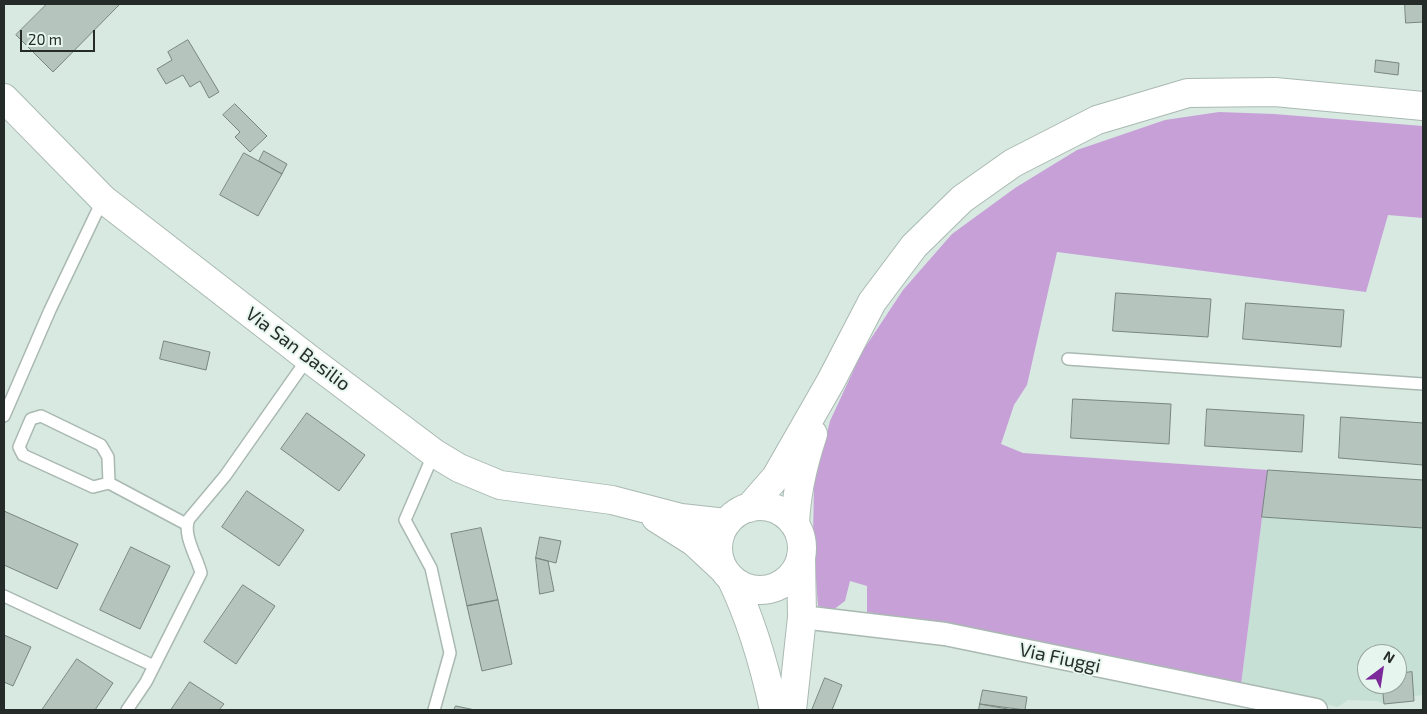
<!DOCTYPE html>
<style>
body{margin:0}
#map{position:relative;width:1427px;height:714px;overflow:hidden;background:#d8e9e1;font-family:"Exo 2",sans-serif}
canvas{display:block}
.frame{position:absolute;inset:0;border:5px solid #252b28;pointer-events:none}
.north{position:absolute;left:1357px;top:644px;width:50px;height:50px;box-sizing:border-box;background:#e6f6ef;border:1px solid #99a59f;border-radius:50%;rotate:31deg;font-size:14px;font-weight:700;line-height:20px;text-align:center;color:#252b28}
.north::after{content:'';display:block;margin:auto;width:18px;height:22px;background:#7c2999;clip-path:polygon(50% 0,100% 100%,50% 72%,0 100%)}
.scale{position:absolute;left:20px;top:30px;width:75px;height:22px;box-sizing:border-box;border:2px solid #252b28;border-top:0;padding-left:6px;font-size:15px;line-height:18px;white-space:nowrap;color:#252b28;-webkit-text-stroke:4px #e6f6ef;paint-order:stroke}
</style>
<div id="map">
<canvas width="1427" height="714"></canvas>
<div class="frame"></div>
<div class="north">N</div>
<div class="scale">20 m</div>
</div>
<script>
const g = document.querySelector('canvas').getContext('2d');
g.lineJoin = 'round';
function fillPath(path, color) {
  g.fillStyle = color;
  g.fill(path, 'evenodd');
}
function stroke(path, color, width, dash) {
  g.strokeStyle = color;
  g.lineWidth = width;
  g.lineCap = dash ? 'butt' : 'round';
  g.setLineDash(dash || []);
  g.stroke(path);
}
function write(font, color, halo, rows, align = 'center') {
  g.font = font + ' "Exo 2",sans-serif';
  g.lineWidth = 4;
  g.setLineDash([]);
  g.textBaseline = 'middle';
  g.strokeStyle = halo;
  g.fillStyle = color;
  for (const [text, x, y, turn = 0] of rows) {
    g.save();
    g.translate(x, y);
    g.rotate((+turn || 0) * Math.PI / 180);
    g.textAlign = isNaN(turn) ? turn : align;
    if (halo) g.strokeText(text, 0, 0);
    g.fillText(text, 0, 0);
    g.restore();
  }
}
fillPath(new Path2D(`
 M1268,470L1423,480V695L1414,696V701L1384,704L1377,701L1348,700L1338,707L1241,685ZM1367,654H1397V684H1367Z`), '#c7e0d5');
fillPath(new Path2D(`
 M1219,112L1274,114L1423,126V218L1388,215L1366,292L1057,252L1027,385L1014,405L1001,444L1023,453L1268,470L1241,685L970,630L867,612V586L850,581L845,601L833,610L818,606L813,538L814,485L830,421L862,352L903,290L952,234L1015,188L1077,150L1165,120Z`), '#c7a0d8');
const building = new Path2D(`
 M47,4H120L53,72L16,35Z
 M1405,4H1423V22L1406,23Z
 M188,40L219,92L209,98L200,81L190,87L183,75L166,84L157,69L172,60L168,52Z
 M1376,60L1399,63L1398,75L1375,72Z
 M235,104L267,136L250,152L235,137L240,132L223,115Z
 M264,151L287,164L282,174L259,161Z
 M244,153L282,174L258,216L220,195Z
 M1116,293L1211,299L1208,337L1113,331Z
 M1246,303L1344,310L1341,347L1243,339Z
 M164,341L210,352L206,370L160,359Z
 M1073,399L1171,404L1169,444L1071,438Z
 M1207,409L1304,415L1302,452L1205,446Z
 M307,413L365,455L339,491L281,449Z
 M1341,417L1423,423V465L1339,458Z
 M1268,470L1423,480V528L1262,517Z
 M247,491L304,530L279,566L222,527Z
 M4,511L78,544L57,589L4,565Z
 M481,528L498,600L467,606L451,534Z
 M540,537L561,541L556,563L536,558Z
 M131,547L170,566L140,629L100,610Z
 M536,558L548,561L554,591L540,594Z
 M243,585L275,606L236,664L204,642Z
 M498,600L512,664L482,671L467,606Z
 M4,635L31,647L13,686L4,682Z
 M77,659L113,683L95,710H42Z
 M1412,672L1414,701L1384,704L1382,684H1397V674Z
 M825,678L842,685L832,710H812Z
 M190,682L224,704L219,710H171Z
 M983,690L1027,697L1025,710L980,704Z
 M980,704L1013,710H979Z
 M456,706L475,710H454Z`);
fillPath(building, '#b5c4bd');
stroke(building, '#788680', 1);
const service = new Path2D(`
 M1068,359L1423,384
 M4,416L50,310L103,199
 M434,453L405,520L431,568L450,653L434,710
 M109,483L93,487L23,455L19,447L31,419L41,416L101,445L108,457L109,483L186,524
 M4,596L154,666
 M127,710L146,682L201,573C197,557 182,534 189,519L225,476L308,358`);
const minor = new Path2D(`
 M802,617L945,634L1316,710`);
const tertiary = new Path2D(`
 M4,98L103,199L308,358L434,453L459,468L500,485L612,500L681,518L726,523
 M718 548a42 42 0 1 1 84 0a42 42 0 1 1-84 0Z
 M749,508L776,477L831,381L872,302L914,246L962,199L1013,163L1097,120L1188,93L1275,92L1423,106
 M656,518L694,542L723,569
 M795,525C796,493 803,464 813,434
 M731,578C752,621 764,664 774,710
 M792,710L802,617L801,556`);
stroke(service, '#a9b9b2', 14);
stroke(minor, '#a9b9b2', 25);
stroke(tertiary, '#a9b9b2', 30);
stroke(service, '#fff', 11);
stroke(minor, '#fff', 22);
stroke(tertiary, '#fff', 28);
write('19px', '#252b28', '#e6f6ef', [
 ["Via San Basilio",298,349,37],
 ["Via Fiuggi",1060,658,12]
]);
</script>
